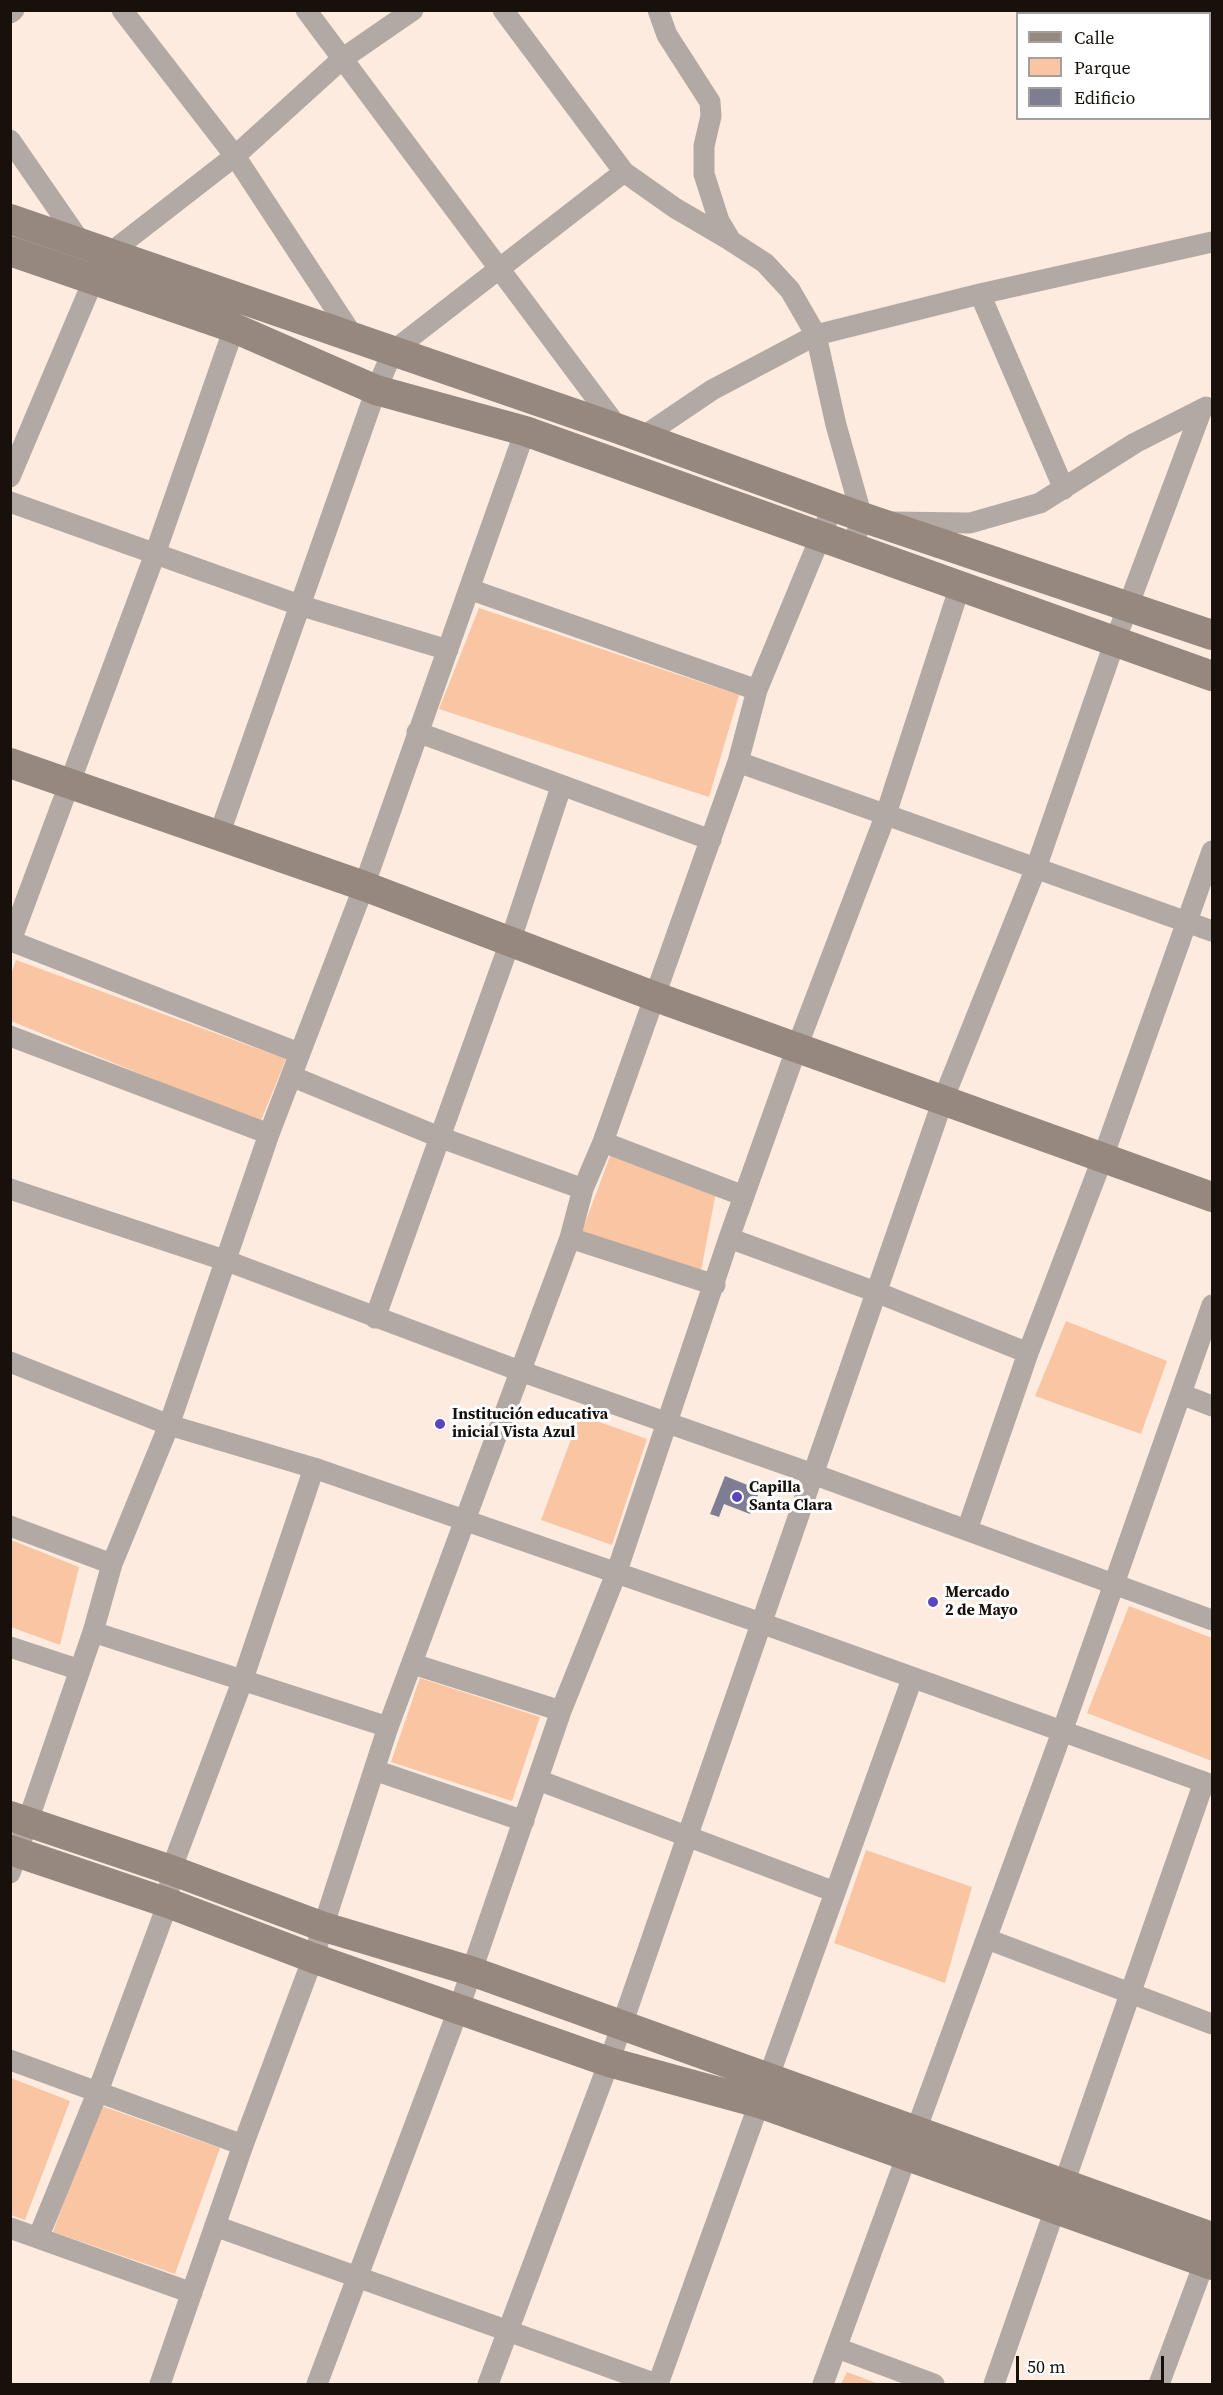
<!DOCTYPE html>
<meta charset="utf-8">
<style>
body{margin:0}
#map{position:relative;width:1223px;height:2395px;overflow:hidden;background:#fdebe0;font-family:"Source Serif 4",serif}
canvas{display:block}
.frame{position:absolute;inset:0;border:12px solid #17100b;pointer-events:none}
.legend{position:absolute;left:1016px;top:12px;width:195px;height:108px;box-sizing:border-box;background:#fff;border:2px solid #a29f9d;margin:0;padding:8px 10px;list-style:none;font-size:18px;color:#17100b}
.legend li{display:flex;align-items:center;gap:12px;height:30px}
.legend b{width:30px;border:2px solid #a29f9d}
.scale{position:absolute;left:1016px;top:2356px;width:148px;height:27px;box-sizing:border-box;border:3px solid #17100b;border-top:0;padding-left:8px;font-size:18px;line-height:21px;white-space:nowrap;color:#17100b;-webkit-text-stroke:4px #fff;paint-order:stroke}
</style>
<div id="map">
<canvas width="1223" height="2395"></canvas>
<div class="frame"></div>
<ul class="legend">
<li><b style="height:8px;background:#96887f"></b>Calle</li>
<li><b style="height:16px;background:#fac5a3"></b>Parque</li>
<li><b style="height:16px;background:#7e7d92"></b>Edificio</li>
</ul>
<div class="scale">50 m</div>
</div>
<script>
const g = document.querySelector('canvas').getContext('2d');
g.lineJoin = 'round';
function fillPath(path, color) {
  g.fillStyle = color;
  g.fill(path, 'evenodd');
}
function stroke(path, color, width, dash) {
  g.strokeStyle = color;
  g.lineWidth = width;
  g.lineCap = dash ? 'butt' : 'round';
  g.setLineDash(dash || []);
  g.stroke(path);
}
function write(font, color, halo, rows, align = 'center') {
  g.font = font + ' "Source Serif 4",serif';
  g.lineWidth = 6;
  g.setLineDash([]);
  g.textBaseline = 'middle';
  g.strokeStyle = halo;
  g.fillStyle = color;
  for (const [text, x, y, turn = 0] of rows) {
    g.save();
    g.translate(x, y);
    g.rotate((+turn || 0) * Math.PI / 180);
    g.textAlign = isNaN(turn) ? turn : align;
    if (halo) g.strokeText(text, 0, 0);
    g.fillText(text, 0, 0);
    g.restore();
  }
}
fillPath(new Path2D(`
 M479,608L739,695L709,797L439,709Z
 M16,960L286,1059L260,1123L11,1021V974Z
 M612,1151L717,1187L701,1271L579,1239Z
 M1066,1321L1167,1361L1141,1434L1035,1396Z
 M580,1415L647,1439L612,1545L541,1520Z
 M11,1540L79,1567L60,1645L11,1627Z
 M1129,1606L1212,1638V1761L1087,1713Z
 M420,1678L540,1717L512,1801L391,1762Z
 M866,1850L972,1887L945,1983L834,1943Z
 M11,2078L70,2101L25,2220L11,2215Z
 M99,2105L220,2148L175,2274L53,2232Z
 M847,2372L879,2384H841Z`), '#fac5a3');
fillPath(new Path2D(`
 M725,1476L760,1490L750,1514L724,1504L719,1517L710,1514Z`), '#7e7d92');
stroke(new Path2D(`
 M122,10L235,156L355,339
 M306,10L619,429
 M503,10L624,172L675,208L728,239
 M658,10L667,35L710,102L711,116L704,146V174L719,221L731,241L765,263L790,290L816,335L836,425L862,517L852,549
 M10,13L14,10
 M10,140L82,244L81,247
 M980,294L1064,489
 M641,438L712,390L816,335L980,294L1212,242
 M10,477L93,281L110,253L235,156L342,59L413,10
 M10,502L302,606L448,650
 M891,522L970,523L1040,503L1135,443L1206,407
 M469,589L757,690
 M417,732L711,840
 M738,762L1212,931
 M219,835L376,390L393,351L624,172
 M11,941L299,1053
 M10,943L155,554L234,328
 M10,1036L269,1134
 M291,1076L439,1137L583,1189
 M603,1142L744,1196
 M10,1189L227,1261L520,1371L813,1474L1212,1620
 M570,1238L715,1285
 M729,1238L876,1292L1028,1353
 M375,1318L510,942L561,787
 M10,1362L169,1425L314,1468L761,1623L1212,1785
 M1181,1394L1212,1406
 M10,1526L112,1564
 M967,1530L1028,1353L1103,1157L1212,851
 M93,1632L388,1727
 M10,1647L80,1670
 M413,1664L561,1711
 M374,1770L524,1821
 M538,1780L835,1892
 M10,1873L93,1632L112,1564L169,1425L269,1134L364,886L525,431
 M987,1939L1212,2024
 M10,2060L243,2145
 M215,2226L656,2384
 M10,2228L192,2293
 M38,2238L98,2091L168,1903L171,1870L242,1682L314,1468
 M837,2348L934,2384
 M160,2384L243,2145L313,1958L388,1727L570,1238L583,1189L603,1142L738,762L757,690L834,504
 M317,2384L459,2008L561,1711L616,1574L729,1238L797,1047L886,814L960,586
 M488,2384L609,2062L943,1100L1036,868L1115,641L1202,409
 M658,2384L912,1679
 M823,2384L1062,1732L1212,1305
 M994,2384L1204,1782
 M1159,2384L1209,2250`), '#b3a9a4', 21);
stroke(new Path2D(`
 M10,219L619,429L862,517L1212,635
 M10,251L234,328L376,390L525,431L1212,676
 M10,763L364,886L656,997L1212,1197
 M10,1816L171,1870L321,1926L471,1971L1212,2237
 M10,1850L168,1903L313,1958L609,2062L759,2103L1212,2265`), '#96887f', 30);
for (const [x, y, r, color] of [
 [440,1424,6,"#5b45bd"],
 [737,1497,6,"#5b45bd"],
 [933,1602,6,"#5b45bd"]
]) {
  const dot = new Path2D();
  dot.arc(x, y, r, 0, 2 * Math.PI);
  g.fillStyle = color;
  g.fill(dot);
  stroke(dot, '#fff', 2);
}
write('bold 16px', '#17100b', '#fff', [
 ["Institución educativa",452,1415],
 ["inicial Vista Azul",452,1433],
 ["Capilla",749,1488],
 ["Santa Clara",749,1506],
 ["Mercado",945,1593],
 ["2 de Mayo",945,1611]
], 'left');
</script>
